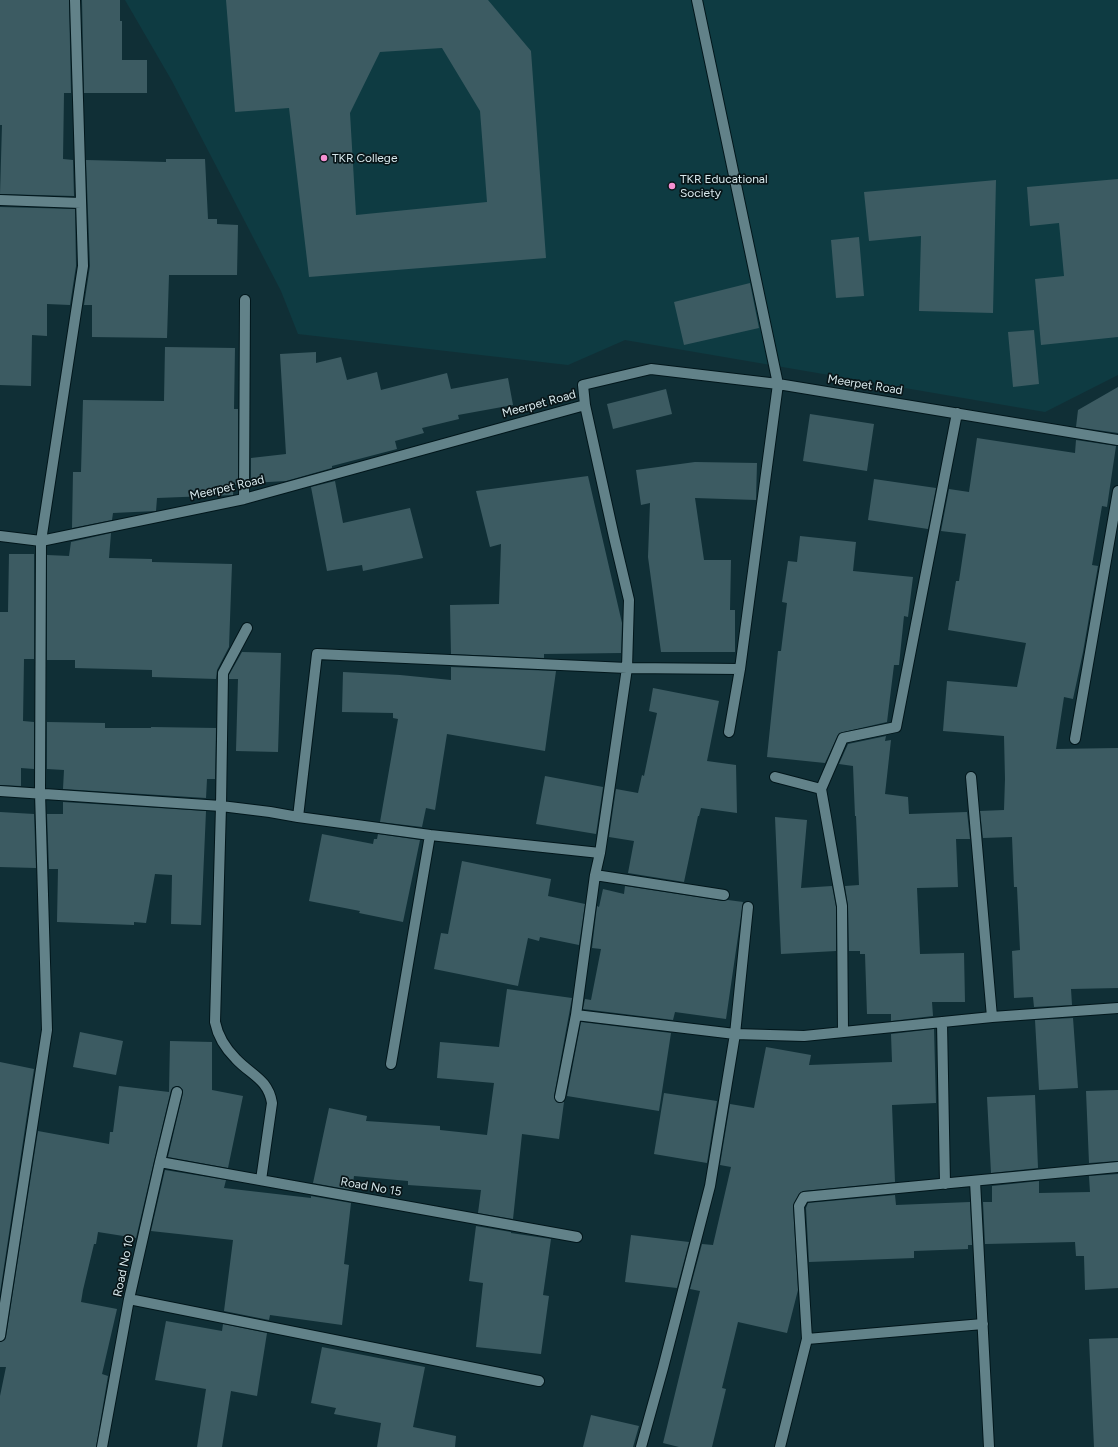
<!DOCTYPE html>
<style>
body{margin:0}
canvas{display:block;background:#102f36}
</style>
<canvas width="1118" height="1447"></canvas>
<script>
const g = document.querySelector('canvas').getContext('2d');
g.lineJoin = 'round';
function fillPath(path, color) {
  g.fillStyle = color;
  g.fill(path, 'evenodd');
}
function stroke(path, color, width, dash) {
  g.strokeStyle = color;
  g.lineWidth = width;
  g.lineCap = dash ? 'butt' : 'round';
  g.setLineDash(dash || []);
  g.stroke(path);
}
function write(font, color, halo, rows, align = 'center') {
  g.font = font + ' Figtree,sans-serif';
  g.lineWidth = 3.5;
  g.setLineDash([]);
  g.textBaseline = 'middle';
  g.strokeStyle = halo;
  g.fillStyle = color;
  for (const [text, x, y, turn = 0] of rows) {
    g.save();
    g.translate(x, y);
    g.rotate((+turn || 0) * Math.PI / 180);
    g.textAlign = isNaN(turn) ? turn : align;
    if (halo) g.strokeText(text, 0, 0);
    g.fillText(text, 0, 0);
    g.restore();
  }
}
fillPath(new Path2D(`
 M125,0H1118V375L1045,412L625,340L568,365L298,334L281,291L172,81Z`), '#0e3b42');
fillPath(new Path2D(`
 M0,0H69L71,93H64L63,159L73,160L74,196L0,194L2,125H0Z
 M82,0H120V21H122V60H147V93H84Z
 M226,0H488L531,51L546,258L309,277L289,108L235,112ZM442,48L480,111L487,202L356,215L350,113L380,52Z
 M166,159H205L208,219H217V224L238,225L237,275H169L167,338L92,337V305H84L90,266L86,160L166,162Z
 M1118,179V337L1041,345L1035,279L1064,276L1059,223L1030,226L1027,187Z
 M996,180L993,313L919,311L921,236L869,241L864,192Z
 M0,207L75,209L76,266L70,305L47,304V336L32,335L31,386L0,385Z
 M859,237L864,296L836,298L831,240Z
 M750,283L759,328L684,345L674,302Z
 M1034,330L1039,384L1013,387L1008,332Z
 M165,347L235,348L234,409H238V484L234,485L233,495L157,498L156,511L113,513L112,520L72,528L73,472H81L83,400L164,401Z
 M316,352V363L341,357L347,380L377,372L381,390L447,373L451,389L508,378L513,405L458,415L459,419L422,428L424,433L395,441L397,449L332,466V468L286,481L251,483V458L286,454L280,354Z
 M1118,387V433L1076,427L1078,410Z
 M666,389L672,414L613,429L607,404Z
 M810,414L874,424L867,471L803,461Z
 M977,438L1075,453L1076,440L1116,446L1107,507L1102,506L1092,565L1098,566L1083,652L1073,699L1064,697L1056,749L1118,748V988L1071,989L1072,1005L1034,1007L1033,997L1014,998L1012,951L1020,950L1017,887H1014L1012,837L983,838L980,811L1004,810L1005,779L1004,736L943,731L947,681L1017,687L1026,643L948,630L956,581H959L966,534L941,531L949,489L969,492Z
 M695,462L757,463L756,500L695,498L704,560H731L730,610H735V652H661L648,557L650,503L641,505L636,470Z
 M588,476L622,623L621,653L544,654V658L451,654L450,605L499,604L501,544L490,547L476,491Z
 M874,479L936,488L928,529L868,520Z
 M335,481L343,523L410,508L423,558L363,571L362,565L327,571L311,487Z
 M111,533L109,558L152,559V562L232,564L229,647L217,670L216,679L152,677V670L75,668V660H47V555L69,556L71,542Z
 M800,536L856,542L853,571L913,577L908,617L904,616L899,665H894L887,722L839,733L825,763L767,757L778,651H781L787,603L782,602L788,561L797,562Z
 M9,554H34V659H24L23,721L34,722V769L21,768V786L0,785V612H8Z
 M242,652L281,653L278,752L236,751L238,679H229V675Z
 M451,667L556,671L545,751L447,734L435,810L426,808L422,827L380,822L398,719L393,718V713L342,712L343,672L400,675L451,680Z
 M653,688L719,701L707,761L736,765L737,813L701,808L699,816H698L684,882L628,873L634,841L609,837L616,789L638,793L642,775L644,776L657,713L649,711Z
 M47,722L105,723V728H151V727L216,728L215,779H207L206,798L63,789L64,770L47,769Z
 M886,736L885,741L891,740L885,794L908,797L909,814L967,812L970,839H956L958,887L917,888L920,954L964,953L965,1002H932L933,1016L891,1021V1014H867L865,954H860V951H849L848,906L845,886L859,885L856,816H855L853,766L839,764L848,744Z
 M545,776L603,787L596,834L536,824Z
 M63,802L206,811L201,925L171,924L172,875L155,874L146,923L134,922V925L57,922L58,869H49L47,814H63Z
 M0,812L34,814L36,868L0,867Z
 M775,817L807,820L801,888L832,886L836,907V951L781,954Z
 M322,834L373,844L374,839H377L378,834L420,840L403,922L359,913L360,911L309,901Z
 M462,861L551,879L548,896L585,904L579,945L540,937L539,941L528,938L518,986L434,969L441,933L448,934Z
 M625,886L723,901L728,900L743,902L726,1019L675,1012L673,1020L583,1009L585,999L591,1000L601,949L592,948L597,906L599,907L603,889L624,894Z
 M507,989L572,998L554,1096L556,1102L559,1103L564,1102L559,1139L522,1134L513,1219L478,1213L481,1190L408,1185V1181L354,1176L352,1190L313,1183L329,1108L367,1116L366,1121L440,1126V1130L487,1135L494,1083L437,1078L440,1042L499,1047Z
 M1073,1018L1078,1088L1039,1090L1035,1020Z
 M581,1022L671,1033L659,1111L567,1096Z
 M934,1029L936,1103L892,1105L895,1182L803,1191L799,1194L793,1206L798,1290L787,1333L738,1322L722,1388L726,1389L712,1447H679L663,1443L700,1291L690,1289L702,1244L713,1245L731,1167L720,1165L730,1104L754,1108L766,1047L811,1055L809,1065L892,1062L891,1034Z
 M80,1032L123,1041L116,1075L73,1067Z
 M170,1041L212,1042V1090L243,1096L228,1168L168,1157L183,1093V1090L179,1086L173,1087L171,1090L154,1161L136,1238L98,1232L96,1244H94L83,1290L81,1302L117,1309L102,1374L108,1376L96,1447H0V1396L6,1367H0V1342L5,1340L6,1337L38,1131L109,1144L110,1132H113L119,1086L169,1092Z
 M0,1062L34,1069L0,1293Z
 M1118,1090V1161L1089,1163L1086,1091Z
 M664,1093L717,1101L707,1163L654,1154Z
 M1035,1095L1038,1168L991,1173L987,1097Z
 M165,1170L226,1180L224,1188L311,1198V1196L351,1203L344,1264L349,1265L342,1325L270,1315L269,1320L224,1311L233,1240L151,1231Z
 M1118,1174V1288L1085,1290L1084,1256H1076L1075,1242L985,1244L983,1202H992V1186L1039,1181V1193L1090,1192L1089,1176Z
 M895,1195L896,1205L970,1202L972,1245H968V1249L914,1251V1258L809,1262L806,1208L808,1203Z
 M476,1226L511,1232V1233L551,1239L543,1295L549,1296L541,1354L476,1347L483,1283L469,1281Z
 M631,1235L689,1242L677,1288L625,1282Z
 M166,1321L222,1331L223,1324L267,1333L257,1396L231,1391L222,1447H197L206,1389L155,1380Z
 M1118,1338V1447H1094L1089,1339Z
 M322,1347L425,1367L413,1427L456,1436L455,1447H377L381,1423L334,1414L336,1408L311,1403Z
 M591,1415L639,1426L633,1447H583Z`), '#3c5b62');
const minor = new Path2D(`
 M697,0L778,384L740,669L729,732
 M0,200L81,203
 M244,499L245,300
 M0,536L41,541L244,499L585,405L583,385L651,369L778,384L1118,440
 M247,628L223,673L221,806L215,1022C218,1037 225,1048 236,1059C251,1075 268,1079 272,1103L261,1180
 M1075,739L1118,491
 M775,777L821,789L842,906L843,1032
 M971,777L992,1017
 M821,789L843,738L896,727L957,413
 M0,791L221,806L270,812L298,817L430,835L600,853
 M298,817L317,654L627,668L740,669
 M595,875L724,895
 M576,1015L735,1034L804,1036L992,1017L1118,1008
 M942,1022L945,1184
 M391,1064L430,835
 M560,1097L576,1015L595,875L600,853L627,668L629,600L614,537L585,405
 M160,1162L577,1237
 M975,1181L989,1447
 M129,1299L539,1381
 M0,1336L47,1030L40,793L41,541L83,266L75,0
 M807,1339L983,1324
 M102,1447L129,1299L160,1162L177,1092
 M641,1447L663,1368L710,1186L735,1034L748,907
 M780,1447L807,1339L799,1206L804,1197L1118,1167`);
stroke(minor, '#01161b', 12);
stroke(minor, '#628289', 10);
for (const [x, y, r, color] of [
 [324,158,4,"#f591d2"],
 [672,186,4,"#f591d2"]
]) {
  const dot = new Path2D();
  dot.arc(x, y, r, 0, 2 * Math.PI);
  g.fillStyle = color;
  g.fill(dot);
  stroke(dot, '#081518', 1.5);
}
write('12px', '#d7e8ec', '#081518', [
 ["TKR College",332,158],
 ["TKR Educational",680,179],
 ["Society",680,193]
], 'left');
write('12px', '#d7e8ec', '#081518', [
 ["Meerpet Road",865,385,9],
 ["Meerpet Road",539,404,-15],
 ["Meerpet Road",227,488,-13],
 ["Road No 15",371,1187,10],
 ["Road No 10",124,1266,-78]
]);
</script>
